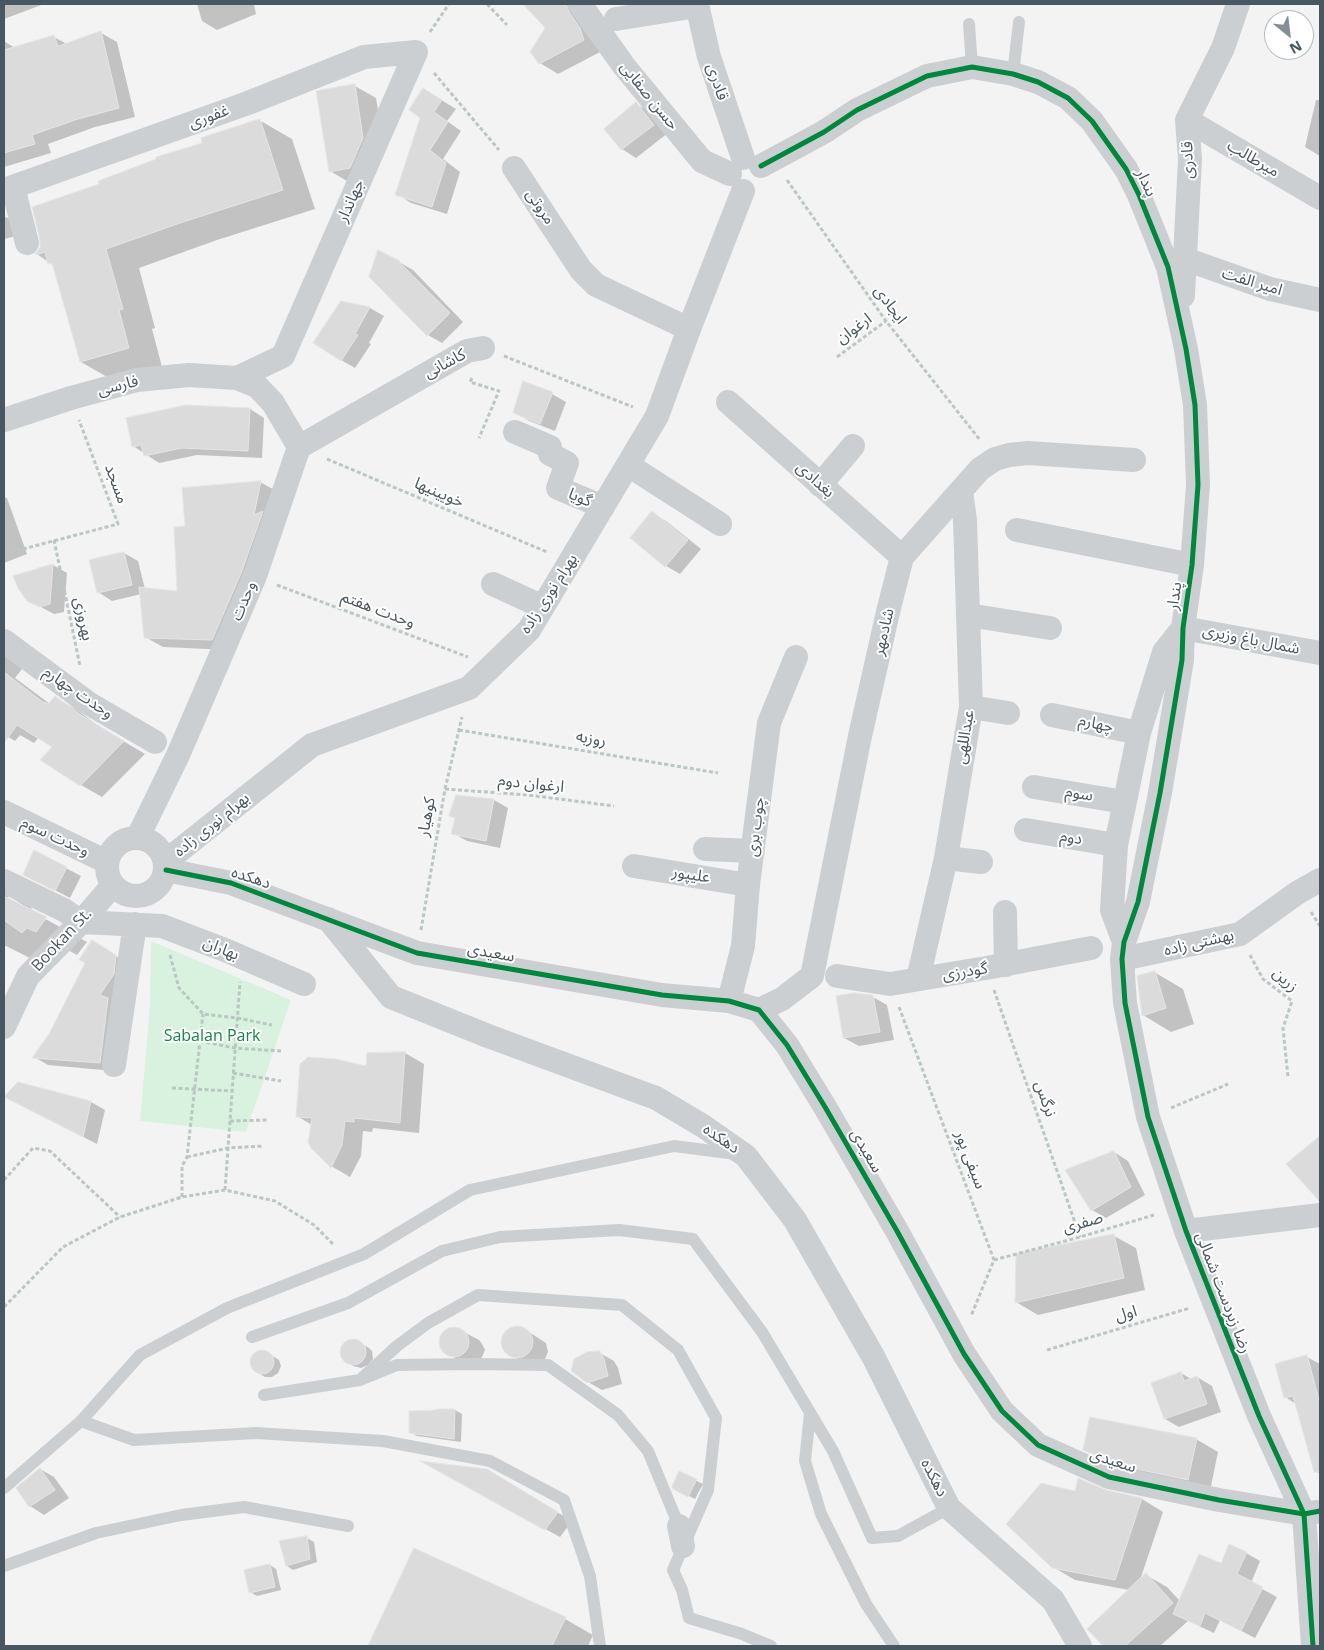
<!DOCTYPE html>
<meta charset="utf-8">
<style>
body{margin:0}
#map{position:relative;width:1324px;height:1650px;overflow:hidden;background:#f3f3f3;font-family:"Open Sans",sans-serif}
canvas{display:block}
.frame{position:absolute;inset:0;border:5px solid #495760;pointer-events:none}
.north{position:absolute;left:1264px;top:10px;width:50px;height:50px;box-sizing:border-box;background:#fff;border:1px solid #b6bcbf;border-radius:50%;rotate:151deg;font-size:14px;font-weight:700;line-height:20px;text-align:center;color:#495760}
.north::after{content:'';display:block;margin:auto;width:18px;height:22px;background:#848e93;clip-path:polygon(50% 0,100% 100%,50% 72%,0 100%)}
</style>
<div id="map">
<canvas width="1324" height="1650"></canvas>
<div class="frame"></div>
<div class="north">N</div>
</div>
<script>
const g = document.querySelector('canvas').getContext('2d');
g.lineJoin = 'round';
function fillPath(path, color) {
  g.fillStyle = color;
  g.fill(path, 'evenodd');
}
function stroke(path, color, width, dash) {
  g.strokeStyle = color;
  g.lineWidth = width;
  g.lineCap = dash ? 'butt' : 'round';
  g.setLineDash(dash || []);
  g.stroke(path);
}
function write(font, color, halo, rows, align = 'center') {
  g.font = font + ' "Open Sans","Noto Sans Arabic",sans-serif';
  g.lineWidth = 4;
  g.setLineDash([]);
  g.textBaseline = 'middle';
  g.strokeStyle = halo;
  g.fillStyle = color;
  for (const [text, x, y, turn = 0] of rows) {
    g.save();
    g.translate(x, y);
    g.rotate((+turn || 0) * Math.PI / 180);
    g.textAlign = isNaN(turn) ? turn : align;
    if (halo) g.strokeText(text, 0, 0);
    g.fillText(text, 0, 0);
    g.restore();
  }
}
fillPath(new Path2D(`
 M151,941L291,1000L246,1132L140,1121L150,1005Z`), '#d8f2df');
fillPath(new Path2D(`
 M4,4H44L4,19Z
 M197,4H254L256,14L217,30L202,21Z
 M524,4H587L602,51L558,74L540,63L546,28Z
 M101,33L117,42L135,117L95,127L48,144L51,153L4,167V41L15,48L54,37L67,44Z
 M355,86L376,98L385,151L352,184L330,171Z
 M438,98L456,109L447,121L461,131L443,159L460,172L447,214L411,203L397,194Z
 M1316,100H1320V156L1305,147Z
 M636,104L650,112L668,133L636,158L622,149Z
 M259,120L292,139L315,209L217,240L139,268L155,328L152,329L162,367L114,381L81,362L54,266L37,254L100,184L204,144Z
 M6,217L13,221L16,236L4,239V218Z
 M399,262L413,270L463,322L442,343L428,335Z
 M341,302L370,308L384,316L369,343L371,344L355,368L341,360Z
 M552,394L566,402L555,431L529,421L515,412Z
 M250,409L264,418L262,458L197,455L159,463L133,446Z
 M260,482L278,492L230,650L163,647L145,637L141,594L112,601L98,592L124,553L138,561L145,589L178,593L186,528Z
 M4,497L7,498L27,554L4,563Z
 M652,513L666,521L701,549L680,574L666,566L631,538Z
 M53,565L67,573L64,612L54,614L28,600L15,577Z
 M4,652L22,669L15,678L50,704L55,697L77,710L103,729L145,754L102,797L81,785L53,747L39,737L34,743L20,735L15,741L4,734Z
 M457,797L494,800L508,808L500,848L467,841L453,833L456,818L451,816Z
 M34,851L81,876L70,898L39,882Z
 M4,886L31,907L33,912L87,942L77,955L68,950L46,966L4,945ZM9,896L23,905L22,907L7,898Z
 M106,950L130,965L114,1071L48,1065L34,1057Z
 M1154,972L1183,989L1194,1024L1171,1032L1143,1015Z
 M873,997L887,1005L894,1040L859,1046L844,1038Z
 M405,1053L424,1064L419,1133L373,1128L372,1132L363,1131L361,1156L350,1177L331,1166L312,1125L297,1116L367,1068Z
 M91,1102L105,1110L97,1144L19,1104Z
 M1320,1138V1198L1314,1194Z
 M1114,1152L1128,1161L1145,1195L1106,1218L1092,1210Z
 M1114,1236L1136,1248L1145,1290L1038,1315L1016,1302Z
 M456,1328L479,1340L482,1344L485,1350L482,1357L476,1364H464L443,1350L441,1346V1337L447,1330Z
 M512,1328H523L546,1343L548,1352L544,1361L526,1364L511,1355L504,1349L502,1342L504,1334Z
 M355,1340L369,1348L372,1351L373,1359L368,1365L361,1368L353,1366L346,1362L341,1355L344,1344L347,1341Z
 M265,1351L279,1360L281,1366L278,1373L272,1377H265L258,1373L251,1363L255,1353Z
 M600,1353L614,1361L618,1368L622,1384L602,1390L588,1382Z
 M1307,1357L1320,1364V1474L1315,1471L1296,1404L1285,1397Z
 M1181,1373L1191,1379L1197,1377L1212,1386L1221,1412L1179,1427L1165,1419Z
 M455,1410L462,1414L461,1442L417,1436L410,1432Z
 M1196,1439L1218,1452L1210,1491L1136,1476L1106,1462L1085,1450Z
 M40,1469L54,1477L69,1498L44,1515L30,1506Z
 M435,1469L502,1479L572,1521L560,1537Z
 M680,1473L703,1484L695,1499L681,1492Z
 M1106,1492L1142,1499L1163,1512L1140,1580L1146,1575L1167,1587L1180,1601L1221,1565L1246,1553L1260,1561L1251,1583L1277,1597L1255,1638L1220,1620L1214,1633L1188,1621L1160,1646H1105L1088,1629L1129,1590L1075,1580L1053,1567L1076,1493Z
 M307,1538L314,1542L317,1562L293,1570L287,1566Z
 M415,1549L565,1619L593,1635L588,1646H370Z
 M270,1565L276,1569L281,1590L257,1596L250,1592Z`), '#0003');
const building = new Path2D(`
 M523,4H566L569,12L580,28L584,40L539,64L530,52L545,28Z
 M101,31L119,108L78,119L32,135L35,144L4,153V50L54,35L58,46Z
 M355,84L363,138L350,168L329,172L316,91Z
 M423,88L442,100L434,112L448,122L430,150L446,163L432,207L395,195L420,118L409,110Z
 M636,102L654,125L621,150L604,129Z
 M260,119L283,190L183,222L106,249L123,309L119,310L129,348L80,362L52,263L48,264L45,252L35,255L40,247V240L32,207L99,184L98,181L156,159V157L202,143L201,138Z
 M378,250L400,261V263L450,313L427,336L369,277Z
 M341,301L370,307L355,334L358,335L341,361L313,343Z
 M523,381L553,392L540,424L513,413Z
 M186,405L250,408L248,451L182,448L144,456L141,445L132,447L126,418Z
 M261,481L254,515L263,511L242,571L212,640L144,638L139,587L177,591L174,527L185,526L182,488Z
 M652,511L688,540L665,567L630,538Z
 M124,552L132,585L97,593L89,560Z
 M53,564L50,604L39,607L27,601L18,588L13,576Z
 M4,672L44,703L45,702L48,704L55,696L81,715L124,741L80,786L40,760L52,747L17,725L4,743Z
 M456,795L494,799L486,841L451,834L455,818L449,816Z
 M34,850L67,867L55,891L23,875Z
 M4,896L47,917L36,932L27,928L22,933L4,920Z
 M92,940L116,955L114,974L100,995L108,998L100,1063L32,1058L49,1034L85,963L79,960Z
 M1155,971L1166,1008L1142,1016L1137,976Z
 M854,993L873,995L880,1032L843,1038L836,996Z
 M405,1052L400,1123L354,1118V1122L345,1121L342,1145L331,1168L311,1148L308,1142L312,1118L296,1117L300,1064L308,1057L336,1059L366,1066L367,1053Z
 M18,1082L91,1101L83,1137L4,1097Z
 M1320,1136V1202L1286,1164Z
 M1114,1151L1131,1187L1091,1211L1065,1170Z
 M1114,1234L1124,1278L1015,1303L1016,1254Z
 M501 1342a16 16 0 1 1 32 0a16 16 0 1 1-32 0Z
 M439 1342a15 15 0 1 1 30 0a15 15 0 1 1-30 0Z
 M340 1352a13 13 0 1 1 26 0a13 13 0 1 1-26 0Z
 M250 1362a12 12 0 1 1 24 0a12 12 0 1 1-24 0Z
 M600,1351L604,1359L608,1376L587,1383L571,1371L574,1359L587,1352Z
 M1307,1355L1320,1404V1472H1314L1293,1396L1284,1398L1275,1364Z
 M1181,1372L1184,1381L1197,1376L1207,1404L1164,1419L1151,1383Z
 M436,1409H455L454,1439L409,1433V1411L436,1410Z
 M1090,1417L1197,1438L1188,1480L1113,1464L1083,1450Z
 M420,1461L487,1469L558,1512L545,1530Z
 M40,1468L55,1490L29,1507L16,1488Z
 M679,1471L697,1479L688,1497L673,1489L672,1487Z
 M1078,1478L1106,1490L1142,1498L1115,1580L1052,1568L1006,1524L1041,1483L1075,1491Z
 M307,1536L310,1559L286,1566L279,1541Z
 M1229,1544L1247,1552L1237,1574L1263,1587L1241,1631L1205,1613L1200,1626L1173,1614L1199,1554L1221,1563Z
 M414,1548L566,1617L552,1646H368Z
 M270,1564L275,1587L249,1593L244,1570Z
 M1146,1573L1173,1603L1125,1646H1103L1087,1629Z`);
fillPath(building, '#dbdbdc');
stroke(building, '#e4e5e6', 1);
stroke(new Path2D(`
 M487,4L507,25
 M430,32L449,4
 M434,73L499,150
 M787,180L886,321L980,440
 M504,356L633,407
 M837,357L886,321
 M472,378L470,382L499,391L479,438
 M327,459L547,552
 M54,540L80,666
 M4,554L118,524L79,420
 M277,585L468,657
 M459,730L718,773
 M445,789L528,795L614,806
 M1311,912L1320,926
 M421,930L445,789L462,717
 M170,955L179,988L203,1014L237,1018L272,1025
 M1250,955L1263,979L1292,1001L1283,1028L1288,1077
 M994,990L1080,1237
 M899,1007L994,1260L971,1316
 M200,1041L235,1048L281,1051
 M233,1073L281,1081
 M172,1088L232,1091
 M1171,1108L1228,1084
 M230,1121L269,1120
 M187,1157L228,1148L264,1146
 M4,1180L33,1148L50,1151L120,1217
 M225,1190L240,982
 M182,1197V1166L187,1157L203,1014
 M994,1260L1080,1237L1154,1215
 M4,1307L63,1247L120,1217L182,1197L225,1190L275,1201L314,1225L334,1245
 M1047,1350L1190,1308`), '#bac7c2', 3, [4, 2.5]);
stroke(new Path2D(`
 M969,24L972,67
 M1013,74L1019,22
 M252,1337L348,1303L442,1251L500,1237L619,1230L693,1239L762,1332L833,1451L872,1538L898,1536L949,1508
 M360,1380L397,1346L428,1323L478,1295L622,1305L678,1350L716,1418L708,1490L673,1570L682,1590L689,1618L742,1634L771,1646
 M264,1395L360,1380L397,1365L473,1364L548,1365L618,1415L648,1451L679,1526
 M810,1413L805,1461L821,1514L866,1604L894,1646
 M81,1421L134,1440L256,1433L383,1441L490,1461L564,1500L590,1576L600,1646
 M4,1488L81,1421L140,1355L227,1308L364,1254L470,1190L674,1146L736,1154
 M4,1566L96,1533L181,1515L244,1507L348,1526`), '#cccfd1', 12);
stroke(new Path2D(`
 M580,4L624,66L702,161L730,174
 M697,4L709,57L743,158
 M616,19L697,6
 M1187,120L1320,198
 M761,166L824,132L857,110L927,76L972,67L1013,74L1038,82L1068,98L1092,121L1126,169L1139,195L1168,267L1186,349L1195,405L1198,485L1192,565L1183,628L1182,660L1160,793L1138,902L1124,942L1122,959L1125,1003L1148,1117L1186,1231L1259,1416L1304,1514L1313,1646
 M514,168L581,270L596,285L689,329
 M13,187L27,243
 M4,190L248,103L364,57L416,52L283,356L237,378
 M1185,259L1270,289L1320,300
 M1183,296L1190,159L1187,120L1223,48L1238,4
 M728,402L902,557
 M4,420L71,398L137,380L189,375L237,378L257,386L273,403L299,447L255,576L178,755L138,837
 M515,432L550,447V454L567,463L558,488L603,507
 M299,447L467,351L483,348
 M628,465L720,524
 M820,485L853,446
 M1017,530L1192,565
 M493,584L543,607
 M968,615L1050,628
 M1183,628L1320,653
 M4,641L88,703L155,742
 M971,707L1008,713
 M1052,715L1139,733
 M1034,787L1124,802
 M4,812L107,862
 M1026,830L1116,845
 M107 867a29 29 0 1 1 58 0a29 29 0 1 1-58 0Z
 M705,849L753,851
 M946,858L981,862
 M165,862L312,745L469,688L529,630L657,416L689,329L743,191
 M634,866L748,885
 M166,870L231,883L417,953L662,995L729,1001L759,1010L787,1045L825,1107L897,1231L964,1354L1002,1411L1038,1445L1109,1477L1219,1500L1304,1514L1316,1512
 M4,881L64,910L81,922L162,926L225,950L304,984
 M1005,912L1006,965
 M328,919L391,997L488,1036L656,1098L703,1126L746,1156L795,1220L874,1358L949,1508L1053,1600L1080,1646
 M1124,942L1112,910L1116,845L1139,733L1164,652L1183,628
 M1122,959L1240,934L1297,893L1320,880
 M837,976L890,984L986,968L1091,948
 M918,979L946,858L971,707L965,520L961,491
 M729,1001L743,946L748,885L769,723L796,657
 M759,1010L782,999L812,976L860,736L888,612L902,557L980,469L995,459L1009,455L1028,453L1134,460
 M4,1027L28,976L81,922L113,885
 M114,1065L135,924
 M1186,1231L1320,1215
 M679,1526L683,1546`), '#cccfd1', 24);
stroke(new Path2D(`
 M761,166L824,132L857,110L927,76L972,67L1013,74L1038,82L1068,98L1092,121L1126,169L1139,195L1168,267L1186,349L1195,405L1198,485L1192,565L1183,628L1182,660L1160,793L1138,902L1124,942L1122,959L1125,1003L1148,1117L1186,1231L1259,1416L1304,1514L1313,1646
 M166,870L231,883L417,953L662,995L729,1001L759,1010L787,1045L825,1107L897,1231L964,1354L1002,1411L1038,1445L1109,1477L1219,1500L1304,1514L1320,1511`), '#00873e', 5);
write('16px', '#495760', '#fff', [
 ["قادری",717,82,72],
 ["حسن صفایی",649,96,51],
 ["غفوری",209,117,-20],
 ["میرطالب",1253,159,30],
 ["قادری",1188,160,-91],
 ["پندار",1146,183,65],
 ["جهاندار",351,201,-66],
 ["مروتی",540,207,56],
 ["امیر الفت",1252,282,17],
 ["ایجادی",890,305,54],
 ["ارغوان",854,329,-36],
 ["کاشانی",445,364,-28],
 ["فارسی",118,386,-14],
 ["بغدادی",815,480,42],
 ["مسجد",116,484,70],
 ["خویینیها",439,493,23],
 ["گویا",580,498,23],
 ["بهرام نوری زاده",549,594,-57],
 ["پندار",1175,596,-82],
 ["وحدت",244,601,-67],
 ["وحدت هفتم",378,610,21],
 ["بهروزی",83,619,78],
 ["شادمهر",884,632,-77],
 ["شمال باغ وزیری",1251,640,11],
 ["وحدت چهارم",78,693,34],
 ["چهارم",1096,724,12],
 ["عبداللهی",965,737,-81],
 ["روزبه",591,739,10],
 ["ارغوان دوم",531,784,6],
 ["سوم",1079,794,9],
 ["کوهیار",427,817,-80],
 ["بهرام نوری زاده",212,825,-39],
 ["چوب بری",756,827,-83],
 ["وحدت سوم",55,837,25],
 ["دوم",1071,838,9],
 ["علیپور",691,875,9],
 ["دهکده",251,878,18],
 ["Bookan St.",62,940,-47],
 ["بهشتی زاده",1199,943,-13],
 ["بهاران",221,949,22],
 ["سعیدی",491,953,10],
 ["گودرزی",965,972,-9],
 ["زرین",1285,980,42],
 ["نرگس",1045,1099,71],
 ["دهکده",721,1139,34],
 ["سعیدی",866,1151,60],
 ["سیفی پور",970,1160,69],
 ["صفری",1083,1223,-16],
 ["رضا زبردست شمالی",1223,1293,69],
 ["اول",1126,1314,-16],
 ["سعیدی",1113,1461,18],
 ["دهکده",934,1478,63]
]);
write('16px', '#158643', '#fff', [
 ["Sabalan Park",212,1036]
]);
</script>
